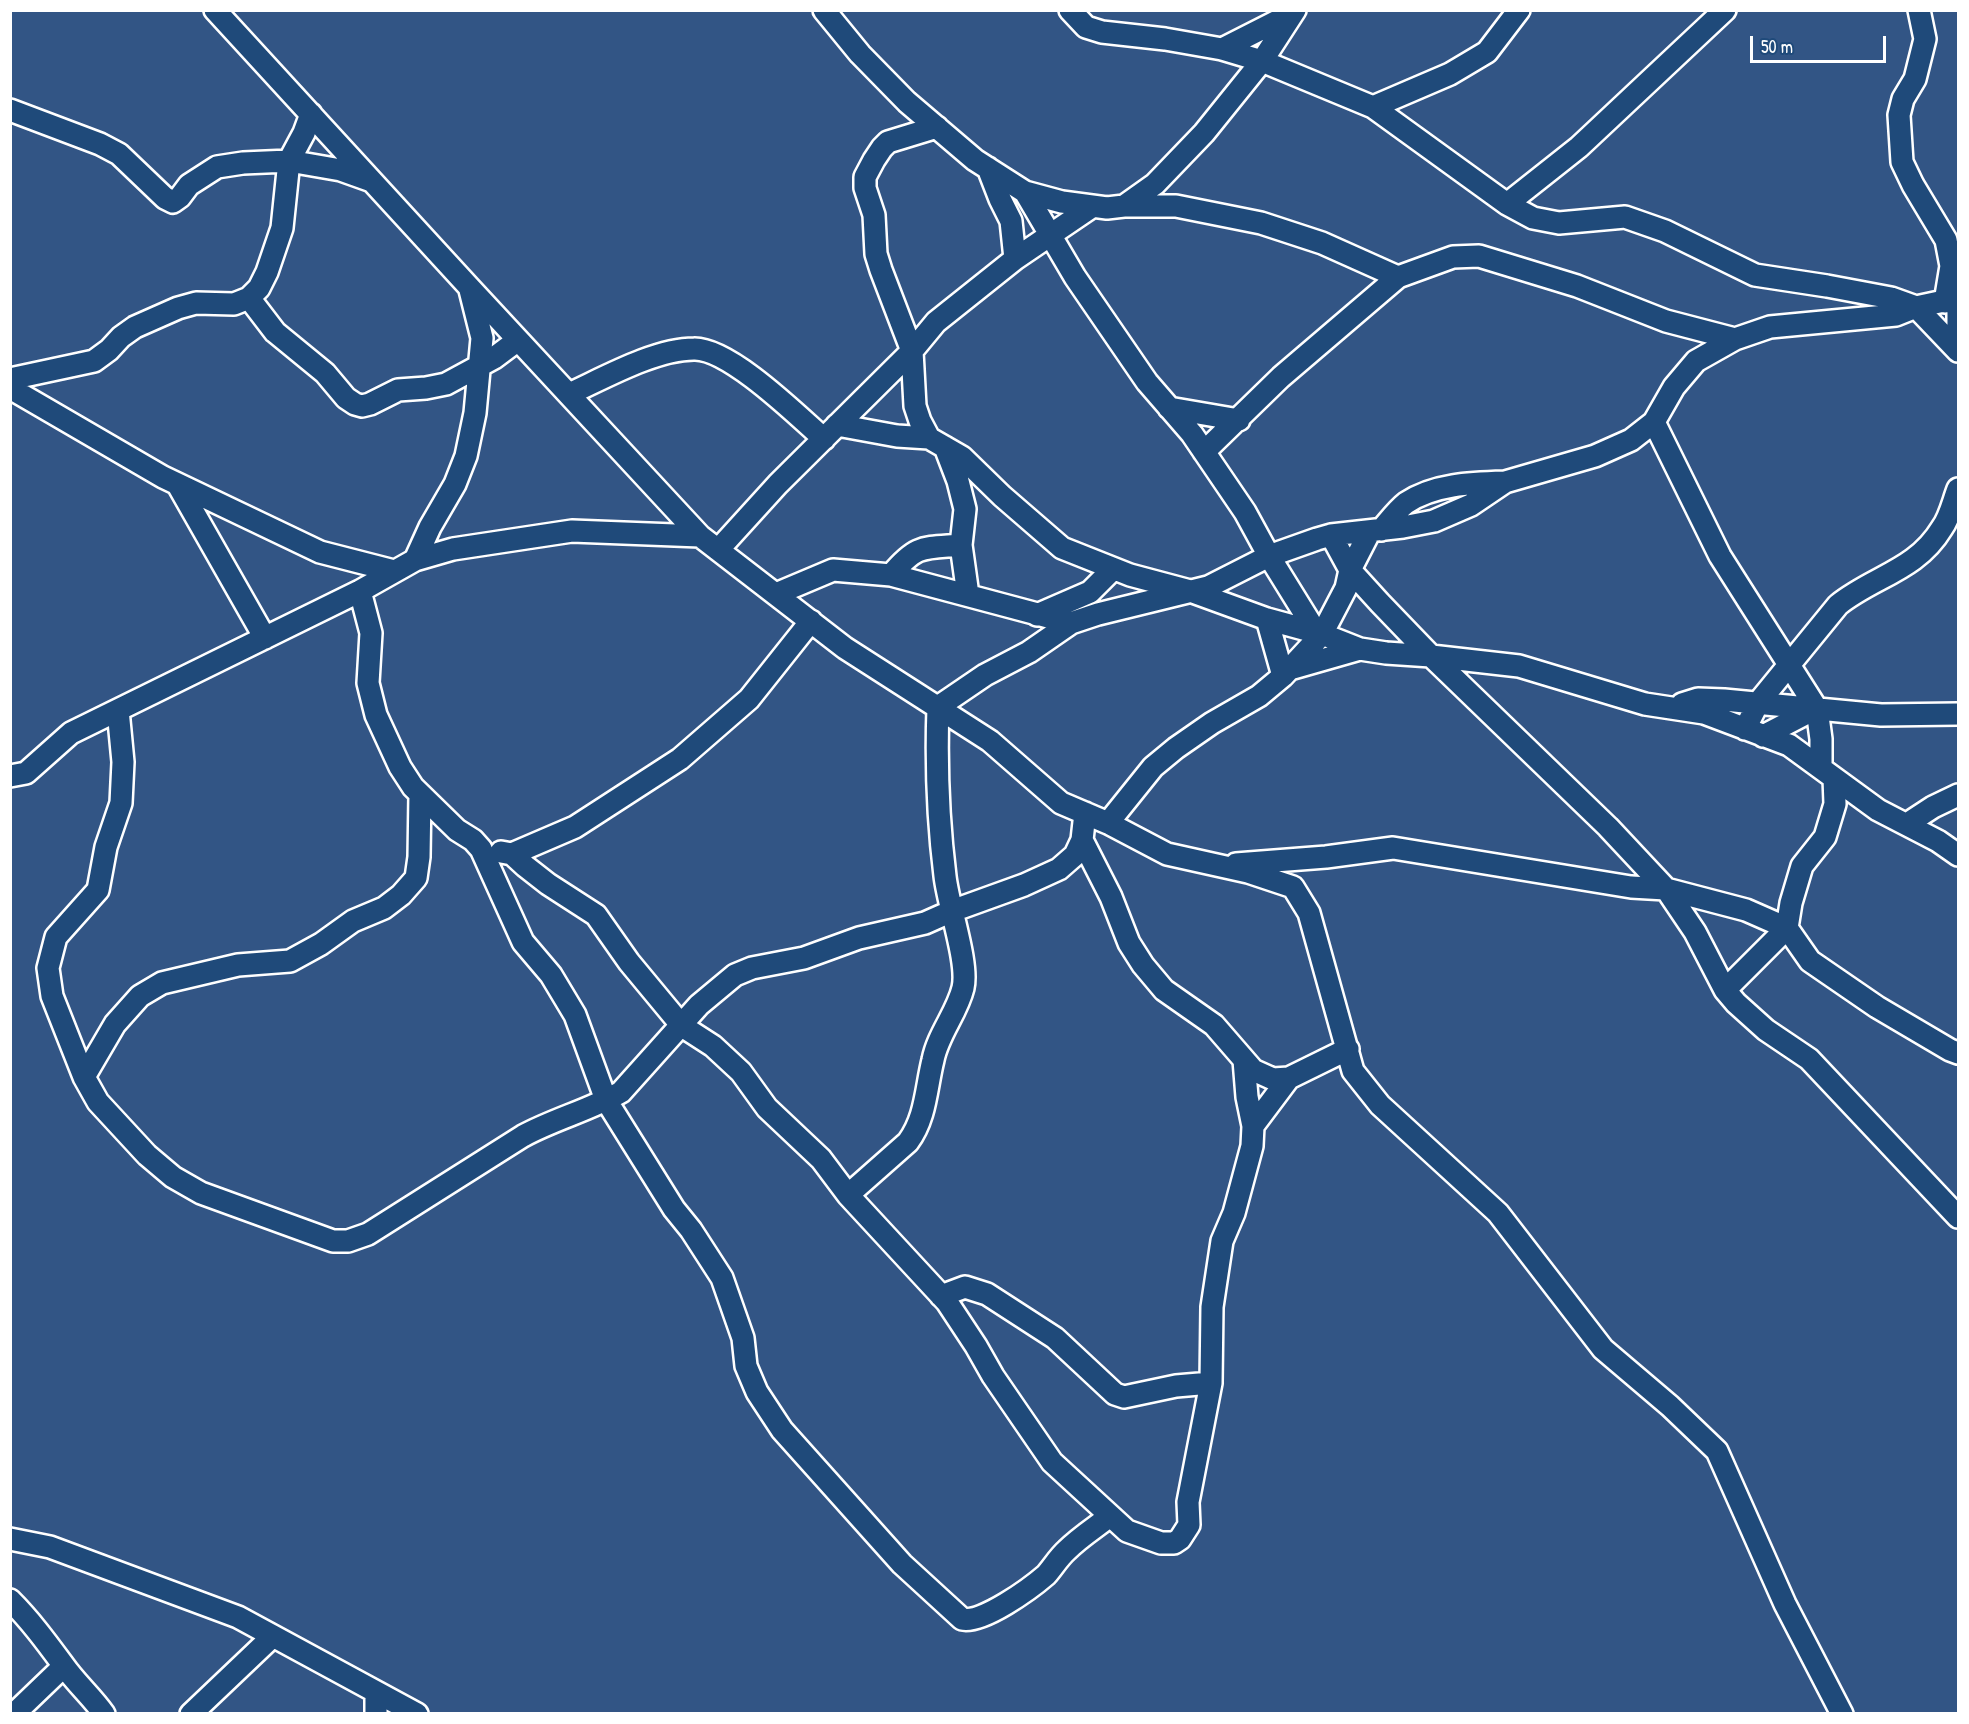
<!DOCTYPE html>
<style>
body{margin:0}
#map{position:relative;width:1969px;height:1724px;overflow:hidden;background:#325585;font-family:"Patrick Hand",sans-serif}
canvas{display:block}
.frame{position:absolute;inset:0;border:12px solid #fff;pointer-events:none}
.scale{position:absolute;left:1750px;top:36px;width:136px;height:27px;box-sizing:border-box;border:3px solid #fff;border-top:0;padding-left:8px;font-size:18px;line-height:21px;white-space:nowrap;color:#fff;-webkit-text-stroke:4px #1f4a7a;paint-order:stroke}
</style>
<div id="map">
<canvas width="1969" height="1724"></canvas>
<div class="frame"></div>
<div class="scale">50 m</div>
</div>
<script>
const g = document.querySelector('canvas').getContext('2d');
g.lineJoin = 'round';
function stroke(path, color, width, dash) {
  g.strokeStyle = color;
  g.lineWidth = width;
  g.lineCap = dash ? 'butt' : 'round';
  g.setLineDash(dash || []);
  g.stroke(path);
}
const minor = new Path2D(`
 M215,10L470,288L700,536L845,648L990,741L1061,803L1108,823L1167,854L1248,872L1293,887L1309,913L1353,1071L1380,1105L1498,1213L1603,1349L1670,1406L1717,1451L1785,1604L1842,1714
 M824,10L860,54L907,102L975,160L1025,192L1062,202L1107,208L1124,206L1155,184L1204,133L1262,61L1295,10
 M1070,10L1086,27L1102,32L1165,39L1222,49L1262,61L1373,107L1507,204L1533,218L1559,223L1625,217L1665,231L1755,275L1827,286L1891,298L1916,307L1958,351
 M1919,10L1925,39L1915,79L1903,99L1899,115L1902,162L1913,185L1946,240L1951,266L1945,302
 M1222,49L1291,14
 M1373,107L1450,74L1487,52L1519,10
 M10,110L100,144L119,154L165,198L173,202L180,197L189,185L217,167L243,163L289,161L341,170L369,180
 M988,168L1000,199L1011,221L1015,259
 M1025,192L1075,277L1147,382L1192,434L1245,512L1269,556L1316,632
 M1507,204L1579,147L1725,10
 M1124,206H1176L1261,223L1322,243L1398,277
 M1958,296V329
 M249,298L275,332L325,373L346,398L355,404L362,406L370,404L398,390L426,388L446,384L494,358L518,340
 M10,379L94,361L109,350L121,337L135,327L178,308L196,303L234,304L249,298L259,288L267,272L282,228L289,161L304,133L311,114
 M10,388L163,477L320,552L394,571
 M569,394C604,378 655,349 694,349C729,348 797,415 824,439
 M1169,408L1239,420
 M1654,422L1720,556L1817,709L1821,739V768
 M837,425L897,436L929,438L962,457L1002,496L1062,548L1130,575L1190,591L1267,619L1322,634L1360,649L1386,653L1431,656L1519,666L1645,704L1704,713L1789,745L1878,810L1938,841L1958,855
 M929,438L920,421L915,406L912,351L881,270L876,254L874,215L865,188V177L874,160L882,148L888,142L937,127
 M945,447L958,481L965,509L961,545L968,595
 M1204,452L1281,377L1398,277L1453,257L1479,256L1577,286L1666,321L1735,339
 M178,485L265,638
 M1381,530C1389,521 1397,510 1406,503C1434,484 1472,483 1505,482
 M1331,535L1350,570L1380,603L1431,656L1608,827L1666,889L1695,932L1725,990L1736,1003L1766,1030L1809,1059L1958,1217
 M718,550L778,484L912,351L936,322L1015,259L1093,206
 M415,560L430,527L455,484L466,456L475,413L482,338L470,290
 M891,575C917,544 923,548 961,545
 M360,591L371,633L368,683L376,715L400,767L413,787L457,830L473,840L481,849L523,942L551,975L575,1015L606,1100L674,1209L691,1230L722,1278L743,1338L746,1366L757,1392L782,1430L902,1564L962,1619C982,1624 1031,1588 1046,1575C1053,1567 1059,1557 1067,1550C1080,1537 1096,1527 1110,1516
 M776,594L833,570L891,575L1071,623
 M1037,615L1090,592L1113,569
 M1267,619L1283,676
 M1290,669L1360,649
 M1682,704L1698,699L1724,700L1881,715L1958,714
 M118,710L123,762L121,803L106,847L98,890L56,937L48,968L52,996L84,1077L98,1102L147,1155L173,1177L201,1193L333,1241H348L368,1234L523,1136C554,1119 590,1110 621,1092L699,1005L735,975L752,968L804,958L859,938L925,923L952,911L1024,885L1059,869L1075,855L1082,840L1085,813
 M1745,729L1758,703L1838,605C1874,576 1916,571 1942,528C1950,517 1953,502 1958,489
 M1763,736L1813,710
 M10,776L26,773L71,733L360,591L415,560L453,549L572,531L700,536
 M1108,823L1153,767L1176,748L1212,723L1259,696L1283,676L1322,634L1346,588L1350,570L1370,531
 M1907,824L1933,807L1958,795
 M1082,840L1111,897L1129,943L1143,965L1164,990L1214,1025L1253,1070L1273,1079L1289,1078L1348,1049
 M501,852L512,854L575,827L680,759L749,699L811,621
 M512,854L525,866L548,884L596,915L629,962L682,1026L713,1046L741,1072L767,1108L821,1159L848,1195L947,1302L976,1346L993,1376L1052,1462L1127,1531L1161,1543H1174L1180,1539L1189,1525L1188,1502L1211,1383L1212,1307L1222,1241L1234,1213L1252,1146L1253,1126L1247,1097L1244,1060
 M1236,864L1326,857L1393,848L1631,887L1666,889L1746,910L1787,928L1810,961L1877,1007L1950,1050L1958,1053
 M1725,990L1787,928L1791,903L1802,866L1825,837L1835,804L1834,778
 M84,1077L115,1024L140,996L162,983L238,965L290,961L321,944L353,921L384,908L401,895L416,878L419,857L420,794
 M1253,1126L1289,1078
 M848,1195L908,1142C926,1118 926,1088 933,1060C938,1034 957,1013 963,988C969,963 948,905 945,876C938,820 936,763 938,707L985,675L1029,652L1071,623L1098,614L1208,587L1269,556L1317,539L1331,535L1403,527L1434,521L1471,505L1505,482L1595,456L1631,440L1654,422L1674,387L1696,361L1735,339L1770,327L1896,315L1916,307L1958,298
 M941,1296L965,1287L987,1294L1055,1338L1115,1394L1124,1397L1176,1386L1211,1383
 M10,1539L50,1547L238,1617L417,1714
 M10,1600C31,1621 47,1643 64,1666C76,1683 92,1697 104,1714
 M14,1714L64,1666
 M191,1714L273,1636
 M376,1714V1692`);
stroke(minor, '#fff', 26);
stroke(minor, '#1f4a7a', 21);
</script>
